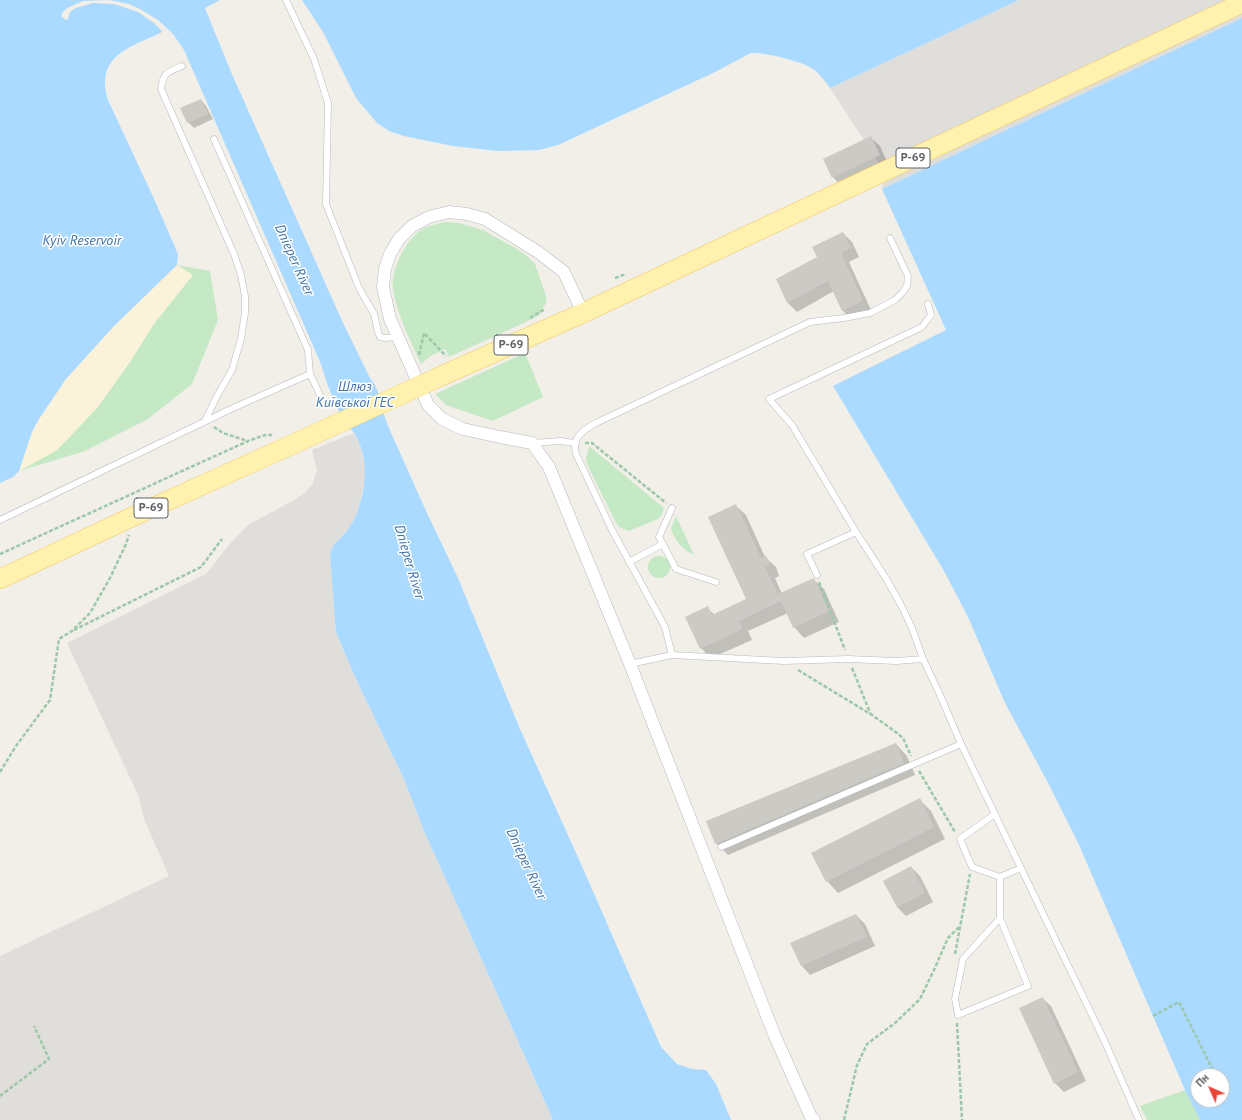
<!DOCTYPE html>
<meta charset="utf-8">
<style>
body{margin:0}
#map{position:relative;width:1242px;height:1120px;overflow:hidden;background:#f1efe8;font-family:"PT Sans",sans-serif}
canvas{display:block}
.north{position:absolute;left:1190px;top:1068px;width:40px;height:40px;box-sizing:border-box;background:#fff;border:1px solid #bfc1c3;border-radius:50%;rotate:315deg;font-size:11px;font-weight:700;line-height:16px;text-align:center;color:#5f6368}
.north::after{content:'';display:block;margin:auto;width:14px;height:18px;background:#ea4335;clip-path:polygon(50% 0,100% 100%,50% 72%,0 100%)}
</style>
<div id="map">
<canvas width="1242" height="1120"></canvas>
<div class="north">Пн</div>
</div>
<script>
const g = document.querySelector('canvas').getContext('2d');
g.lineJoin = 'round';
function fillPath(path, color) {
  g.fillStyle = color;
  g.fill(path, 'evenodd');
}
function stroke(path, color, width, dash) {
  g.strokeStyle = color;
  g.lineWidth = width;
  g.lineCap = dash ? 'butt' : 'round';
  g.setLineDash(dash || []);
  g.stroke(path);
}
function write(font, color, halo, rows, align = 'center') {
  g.font = font + ' "PT Sans",sans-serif';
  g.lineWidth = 3;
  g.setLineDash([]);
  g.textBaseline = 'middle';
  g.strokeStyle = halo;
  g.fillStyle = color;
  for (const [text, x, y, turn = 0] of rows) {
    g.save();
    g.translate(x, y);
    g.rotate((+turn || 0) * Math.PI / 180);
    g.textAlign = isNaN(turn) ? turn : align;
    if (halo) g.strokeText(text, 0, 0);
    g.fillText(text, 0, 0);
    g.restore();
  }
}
fillPath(new Path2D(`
 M1019,0H1242V18L882,189L884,171L830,88Z
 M354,433L360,445L365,466V480L359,508L352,524L332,547L330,554L335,622L336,632L354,675L404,779L424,831L490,978L553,1120H0V956L169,876L144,819L138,795L67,643L206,574L228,546L248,525L294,500L306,492L313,483L317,470L312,450Z`), '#e0deda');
fillPath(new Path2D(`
 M445,222L459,223L483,230L517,249L528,257L535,264L546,296V303L540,314L532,319L449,357L445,349L432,355L421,364C410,340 397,315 393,289C390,270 407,237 424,228C430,225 438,224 445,222Z
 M177,265L210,271L218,320L192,384L148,419L85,451L19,471L57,450L97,408L130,362L153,325L192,275Z
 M525,353L543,397L493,421L446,405L435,394Z
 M589,446L664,508L661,516L658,519L629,531L619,527L615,521L587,464L586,458Z
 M676,516L694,555C682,549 676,542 671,529Z
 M648 567a11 11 0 1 1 22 0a11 11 0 1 1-22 0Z
 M1185,1090L1200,1120H1147L1140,1106Z`), '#c5e8c5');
fillPath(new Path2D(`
 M177,265L193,275L153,325L130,362L97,408L57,450L19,471L32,432L39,419L66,379L114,326Z`), '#fbf3d9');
fillPath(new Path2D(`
 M0,0H220L205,8L231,72L343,323L370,378L375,385L379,395L381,407L388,426L426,511L458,578L520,729L581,864L661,1047L677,1064L692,1069L706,1070L716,1084L731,1120H553L490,978L424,831L404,779L354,675L336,632L335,622L330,554C332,544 338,541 344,534C351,526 356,517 359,507C367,483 368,455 354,433C348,424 340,415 336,405C330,392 325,378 321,364L184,50L173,34L168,29C135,47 94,52 108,100L155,201L178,254L177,265L114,326L66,379L39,419L32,432L19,471L13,477L0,483Z
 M302,0H1019L830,88C825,81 820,74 813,69C802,61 764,52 751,53L713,73L558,145L539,150L498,151L453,146L404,136L389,131L377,123L356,98L323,32Z
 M1242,18V1120H1200L1185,1090L1079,845L1047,781L1005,703L968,617L944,571L833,386L946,330L882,189ZM1198,1076H1222V1100H1198Z`), '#aadaff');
fillPath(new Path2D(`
 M109,0L129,4L140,9L158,20L168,29L163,32L154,23L138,12L114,4L93,3L76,8L70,12L68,19L66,20L61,16L63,12L67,8L83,1Z`), '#f1efe8');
fillPath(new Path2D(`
 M201,100L206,106L213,119L194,128L188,122Z
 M871,138L880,146L888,164L841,186L833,177Z
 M843,233L852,242L859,257L849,262L871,310L852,320L843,311L834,291L797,312L788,303L777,280L818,257Z
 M735,505L746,515L765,557L776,567L779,576L775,578L782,594L813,579L824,589L839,622L804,638L794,627L788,613L748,631L752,640L711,658L701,648L707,608L715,615L748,599Z
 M896,744L907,756L915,775L728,855L716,843Z
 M919,799L931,811L945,839L838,893L827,881Z
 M911,867L920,876L933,902L906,916L897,907L884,881Z
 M856,915L865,924L875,946L810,975L802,966L792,944Z
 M1042,998L1051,1006L1086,1081L1064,1092L1055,1083Z`), '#0003');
fillPath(new Path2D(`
 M201,99L208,114L187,123L180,108Z
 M871,136L880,155L832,178L823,159Z
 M843,232L851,248L841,253L863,301L842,311L828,281L787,303L776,279L817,257L812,247Z
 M736,504L761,558L766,556L770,565L765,567L778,594L814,578L829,611L793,628L781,601L739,621L743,629L700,649L685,617L708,606L712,615L746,599L708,517Z
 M896,743L904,763L715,844L706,821Z
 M920,798L934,827L826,882L811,853Z
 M911,866L925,893L897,907L883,881Z
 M856,914L867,937L801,966L790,943Z
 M1043,997L1078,1072L1054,1084L1019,1008Z`), '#cccac5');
const lane = new Path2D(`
 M286,0L314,59L328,103L326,204L359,288L374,314L378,332L380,337L385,338L398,337
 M182,66C167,72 163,73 161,89L234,254L241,275L245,296V313L241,339L232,370L217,396L205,421
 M214,139L308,350L310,374L321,397
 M532,443L560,441L575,443
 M672,508L659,537L676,569L716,582
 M0,520L233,408L310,374
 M629,562L663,544
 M817,575L807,554L856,532
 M672,655L665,627L612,530L576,454C572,437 583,430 596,423L810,322L844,318L870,313L895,300L902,293L907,286L908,276L890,238
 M923,659L912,628L902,607L887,580L856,532L792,425L769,399L922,327L931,315L928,304
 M630,664L672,655L784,661L848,659L896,661L923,659L940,695L961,744L1105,1042L1139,1120
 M995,814L960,839L972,867L1000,877L1021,868
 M721,847L961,744
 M1000,877V918L1028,986L958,1015L955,999L963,959L1000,918`);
const street = new Path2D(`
 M583,313L564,272L538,252L485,219L467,214L449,212L429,217L412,226L399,239L390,254L385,269L383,287L390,319L428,405L442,419L463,429L500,437L532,443L549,467L630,664L774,1034L811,1117L814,1120`);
const primary = new Path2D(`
 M439,377L583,313L1242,3
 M0,579L134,516L302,440`);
stroke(lane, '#b5b8bc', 7);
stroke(street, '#b5b8bc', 13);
stroke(primary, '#f2c960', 20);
stroke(new Path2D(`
 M615,278L626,274
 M530,318L545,309
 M419,355L424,333L446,356
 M214,427L223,433L248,441
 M585,443H592L666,503
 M0,554L248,441L265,435H272
 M819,582L845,650
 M74,630L201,567L222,539
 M852,668L871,715
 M798,670L872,715L897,733L903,738L911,756
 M919,771L955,832
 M0,772L16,746L50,700L59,639L72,631L90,613L110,578L126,544L129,535
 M955,954L970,874
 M1153,1016L1179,1002L1216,1076
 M957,1023L962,1120
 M0,1096L49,1059L34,1026
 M844,1120L857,1065L867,1044L895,1023L920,999L934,970L948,938L960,926`), '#9cc7a9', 2.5, [4, 2]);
stroke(lane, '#fff', 6);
stroke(street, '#fff', 12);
stroke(primary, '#fff2af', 19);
const primaryBridge = new Path2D(`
 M302,440L439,377`);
stroke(primaryBridge, '#f2c960', 20, []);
stroke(primaryBridge, '#fff2af', 19);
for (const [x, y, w] of [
 [913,158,34],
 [511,345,34],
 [151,508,34]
]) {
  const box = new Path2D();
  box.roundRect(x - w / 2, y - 10, w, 20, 3);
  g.fillStyle = '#fff';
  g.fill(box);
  stroke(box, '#5f6368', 1);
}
write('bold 12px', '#5f6368', null, [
 ["Р-69",913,158],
 ["Р-69",511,345],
 ["Р-69",151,508]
]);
write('italic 14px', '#4174aa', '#fff', [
 ["Kyiv Reservoir",82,241],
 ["Dnieper River",294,260,66],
 ["Шлюз",355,387],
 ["Київської ГЕС",355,403],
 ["Dnieper River",409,562,74],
 ["Dnieper River",526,864,65]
]);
</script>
